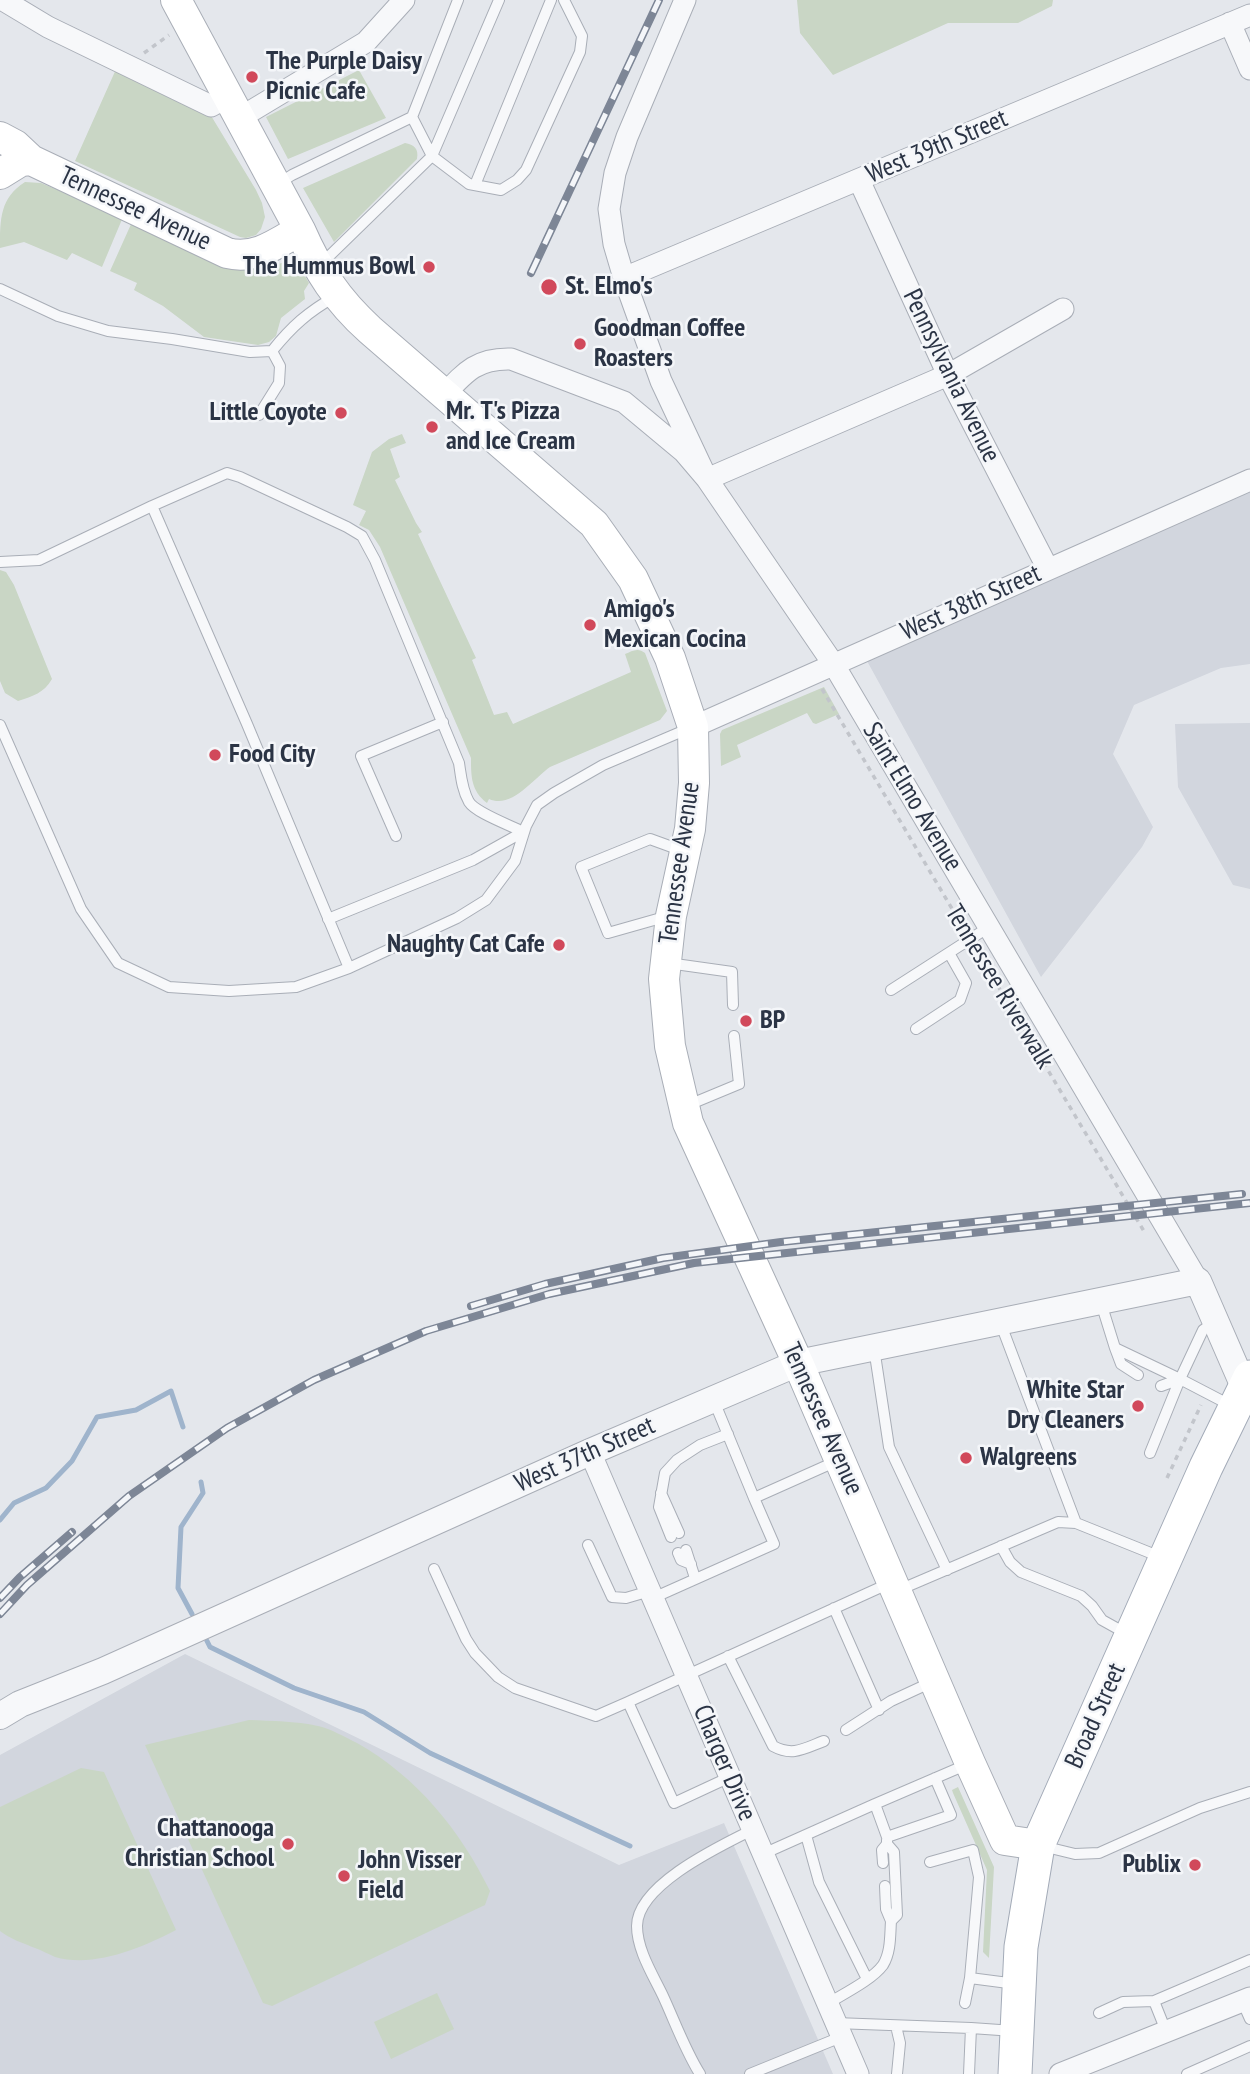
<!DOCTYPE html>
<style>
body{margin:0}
canvas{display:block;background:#e4e7ec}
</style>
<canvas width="1250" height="2074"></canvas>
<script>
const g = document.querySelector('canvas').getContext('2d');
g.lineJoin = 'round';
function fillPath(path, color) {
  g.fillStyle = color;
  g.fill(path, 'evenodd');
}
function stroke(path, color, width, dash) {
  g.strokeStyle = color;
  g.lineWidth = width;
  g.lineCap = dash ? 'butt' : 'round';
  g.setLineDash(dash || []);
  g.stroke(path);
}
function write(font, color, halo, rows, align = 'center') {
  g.font = font + ' "PT Sans Narrow",sans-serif';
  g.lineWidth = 5;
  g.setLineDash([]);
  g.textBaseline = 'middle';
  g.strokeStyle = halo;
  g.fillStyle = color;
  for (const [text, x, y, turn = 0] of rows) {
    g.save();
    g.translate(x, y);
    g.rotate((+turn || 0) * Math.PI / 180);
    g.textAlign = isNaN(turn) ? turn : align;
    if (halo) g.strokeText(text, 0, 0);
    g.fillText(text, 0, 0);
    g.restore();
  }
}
fillPath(new Path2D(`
 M1250,492V664L1221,668L1134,705L1113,754L1153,827L1142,847L1041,977L867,661Z
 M1250,723V889L1233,885L1178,787L1175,724Z
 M185,1654L619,1865L724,1823L833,2074H0V1755Z`), '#d2d6de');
fillPath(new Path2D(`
 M797,0H1053L1052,6L1018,23H948L833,75L800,33Z
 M117,67L210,114L256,190L262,203L265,217L261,229L256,235L246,238L240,237L75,161Z
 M359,70L386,118L288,159L266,117Z
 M405,143C414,145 419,148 417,159L334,242L303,188Z
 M25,182L41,183L123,217L102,267L72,253L67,260L24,242L0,248C0,219 0,198 25,182Z
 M132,222L267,264L271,267L284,262C289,265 293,265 297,267C303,271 306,278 309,283L304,291L305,299L281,318L276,336L269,342L258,345L204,337L163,306L134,290L137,283L110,271Z
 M402,434L406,443L390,449L400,477L395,480L416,523L422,532L418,534L476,658L472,660L494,715L507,712L513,724L631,672L625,654C632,651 638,647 645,653L667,711L660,720L550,767C533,779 512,809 489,799L487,803C471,791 471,776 471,758L380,547L369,530L359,525L366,511L353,505L372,452L389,439Z
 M0,570L6,572L14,585L52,679C44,693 33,696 18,701L5,693L0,681Z
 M824,687L839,714L816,724L813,723L807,713L737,745L741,757L721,766L720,734L722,730Z
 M249,1720C272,1721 295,1721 318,1726C331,1729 345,1737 357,1743C417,1777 460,1830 490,1891L485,1905L272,2006L263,2003L145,1745Z
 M81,1768L104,1772L176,1930C141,1948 95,1968 55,1957C48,1954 41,1950 35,1948C23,1943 10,1939 0,1931V1807Z
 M958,1787L994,1867L989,1958L983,1952L987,1870L953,1793L952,1790Z
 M437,1993L454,2029L391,2059L374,2022Z`), '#c9d6c5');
stroke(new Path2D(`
 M0,1520L14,1503L46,1488L72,1461L97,1417L136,1410L171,1391L183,1427
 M192,1614L178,1588L181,1527L203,1493L201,1482
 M207,1641L210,1647L294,1688L364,1712L430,1753L630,1846`), '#9fb4cc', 5);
const service = new Path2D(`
 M412,117L432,156L469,184L501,190L517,180L526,170L580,52L582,36L564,0
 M276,185L292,175L412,117L458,0
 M475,185L551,0
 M320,265L432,156L499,0
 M0,289L58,316L108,331L172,339L250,352L272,351C292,326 308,312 336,296
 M259,415L279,383L280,366L272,351
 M152,506L247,724L349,968
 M0,562L39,560L152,506L227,473L240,477L347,527L362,536L375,560L459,763C461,776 462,790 469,802C476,813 510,825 523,832
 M0,725L81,909L118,963L169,987L229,991L296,987L349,968L457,918L486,900L515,861L526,826L537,805L554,793L603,765L690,728
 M396,836L361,756L443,722
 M668,916L608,933L581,867L650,839L683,851
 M328,919L473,860L523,832
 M668,963L732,972L733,1005
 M891,990L989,927
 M916,1029L960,1000L966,983L949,953
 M686,1106L739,1084L734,1036
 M1101,1303L1115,1348L1180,1379
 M1216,1321L1203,1330L1180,1379L1230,1405
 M1000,1322L1076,1523
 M874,1348L889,1447L947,1570
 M1115,1348L1121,1364L1138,1375
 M1161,1386L1180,1379
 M714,1401L754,1498
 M1150,1453L1180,1379
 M661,1493L679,1533
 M671,1537L659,1507L665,1473L677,1460L700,1445L728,1434
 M588,1545L612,1597L626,1598L650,1591
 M1001,1546L1010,1562L1021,1572L1081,1596L1092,1606L1102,1620L1129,1635
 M686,1550L695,1578
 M678,1553L681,1560L691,1564
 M434,1569L466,1639L475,1653L498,1677L515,1688L596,1716L628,1702
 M899,1590L1058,1522L1076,1523L1163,1558
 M653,1598L774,1544L754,1498L837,1461
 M834,1608L879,1710
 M728,1656L773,1746C793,1757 805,1748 824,1741
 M846,1730L891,1701L932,1682
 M730,1777L674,1803L628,1702L890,1583
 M935,1778L951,1815L887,1837L875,1804L968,1764
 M806,1835L819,1882L867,1979
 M1042,1846L1075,1854L1099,1853L1200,1808L1250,1792
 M763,1854L875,1804
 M930,1862L973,1850L979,1877L970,1978
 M883,1863L882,1850L887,1844V1840
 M885,1886L886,1909L891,1921
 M1154,2001L1166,2031
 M1242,2001L1250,2019
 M965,2003L970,1978L1016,1984
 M827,2004C843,1994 872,1980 883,1965C891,1952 890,1935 891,1921L897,1915L894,1852L887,1844
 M1099,2013L1123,2002L1154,2001L1250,1960
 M835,2023L971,2028L969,2074
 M896,2026L900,2043L897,2074
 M971,2028L1014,2031
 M700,2074C685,2050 675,2022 663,1996C653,1975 637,1950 637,1926C637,1885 720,1846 752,1830
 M750,2074L841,2037
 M1187,2074L1250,2046`);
const minor = new Path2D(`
 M3,0L48,27L211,106L227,97
 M685,0L627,137L615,173L609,209L614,244L624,278L661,381L707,479L948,375L1063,309
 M1230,23L1250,69
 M238,119L366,42L404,0
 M859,180L948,375L1048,569
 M624,278L1250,15
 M444,395C465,372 477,358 511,359L624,402L684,452L707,479L834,665L1198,1281
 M693,727L1250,480
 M590,1452L858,2074
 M1060,2074L1250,1998`);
const tertiary = new Path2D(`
 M0,1716L20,1704L103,1671L590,1452L798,1363L1198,1281L1245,1389`);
const secondary = new Path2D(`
 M176,0L300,230C318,271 337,300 370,330L594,524L633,579L670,658L693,727L694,783L690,829L671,916L664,979L670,1046L688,1123L798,1363L970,1763L1005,1840L1038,1845
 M0,137L15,145L31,160L227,253C255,260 276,244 300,230
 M0,174L21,161L31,160`);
const primary = new Path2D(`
 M1015,2074L1021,1947L1038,1845L1206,1467L1250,1377`);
stroke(service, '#a9aeb7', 12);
stroke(minor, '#a9aeb7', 23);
stroke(tertiary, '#a9aeb7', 28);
stroke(secondary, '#a9aeb7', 32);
stroke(primary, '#a3abb8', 35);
stroke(new Path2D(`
 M144,53L169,35
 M822,689L964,929
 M977,951L1145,1233
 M1167,1478L1201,1405`), '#c2c5cb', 3.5, [5, 5]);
stroke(service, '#f7f8fa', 10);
stroke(minor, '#f7f8fa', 21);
stroke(tertiary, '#f7f8fa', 26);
stroke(secondary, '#fff', 30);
stroke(primary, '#fff', 33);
const rail = new Path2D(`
 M531,273L659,0
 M471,1306L545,1284L663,1258L781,1242L1242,1194
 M0,1598L20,1577L72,1532
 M0,1614L27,1585L129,1496L227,1428L314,1380L426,1331L549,1294L694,1263L1250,1203`);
stroke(rail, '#7d8696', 8);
stroke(rail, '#f4f6f9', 5, [16]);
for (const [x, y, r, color] of [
 [252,77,7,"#d1495b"],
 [429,267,7,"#d1495b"],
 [549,287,9,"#d1495b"],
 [580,344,7,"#d1495b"],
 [341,413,7,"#d1495b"],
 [432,427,7,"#d1495b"],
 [590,625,7,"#d1495b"],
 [215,755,7,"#d1495b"],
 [559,945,7,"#d1495b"],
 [746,1021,7,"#d1495b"],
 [1138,1406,7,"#d1495b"],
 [966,1458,7,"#d1495b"],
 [288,1844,7,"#d1495b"],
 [1195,1865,7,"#d1495b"],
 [344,1876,7,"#d1495b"]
]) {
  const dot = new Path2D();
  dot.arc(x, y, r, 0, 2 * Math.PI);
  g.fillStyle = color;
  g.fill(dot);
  stroke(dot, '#f4f6f9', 2.5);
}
write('bold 26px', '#2b3445', '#f4f6f9', [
 ["The Purple Daisy",266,62],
 ["Picnic Cafe",266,92],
 ["The Hummus Bowl",415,267,"right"],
 ["St. Elmo's",565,287],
 ["Goodman Coffee",594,329],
 ["Roasters",594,359],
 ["Mr. T's Pizza",446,412],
 ["and Ice Cream",446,442],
 ["Little Coyote",327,413,"right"],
 ["Amigo's",604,610],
 ["Mexican Cocina",604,640],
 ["Food City",229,755],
 ["Naughty Cat Cafe",545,945,"right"],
 ["BP",760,1021],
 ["White Star",1124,1391,"right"],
 ["Dry Cleaners",1124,1421,"right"],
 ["Walgreens",980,1458],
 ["Chattanooga",274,1829,"right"],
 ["Christian School",274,1859,"right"],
 ["John Visser",358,1861],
 ["Field",358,1891],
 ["Publix",1181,1865,"right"]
], 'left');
write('26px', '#2b3445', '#f4f6f9', [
 ["West 39th Street",937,147,-23],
 ["Tennessee Avenue",135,209,25],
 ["Pennsylvania Avenue",951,376,64],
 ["West 38th Street",971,603,-24],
 ["Saint Elmo Avenue",912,797,59],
 ["Tennessee Avenue",680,863,-82],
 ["Tennessee Riverwalk",999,987,59],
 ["Tennessee Avenue",822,1419,66],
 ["West 37th Street",585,1455,-24],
 ["Broad Street",1096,1716,-66],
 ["Charger Drive",724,1763,67]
]);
</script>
